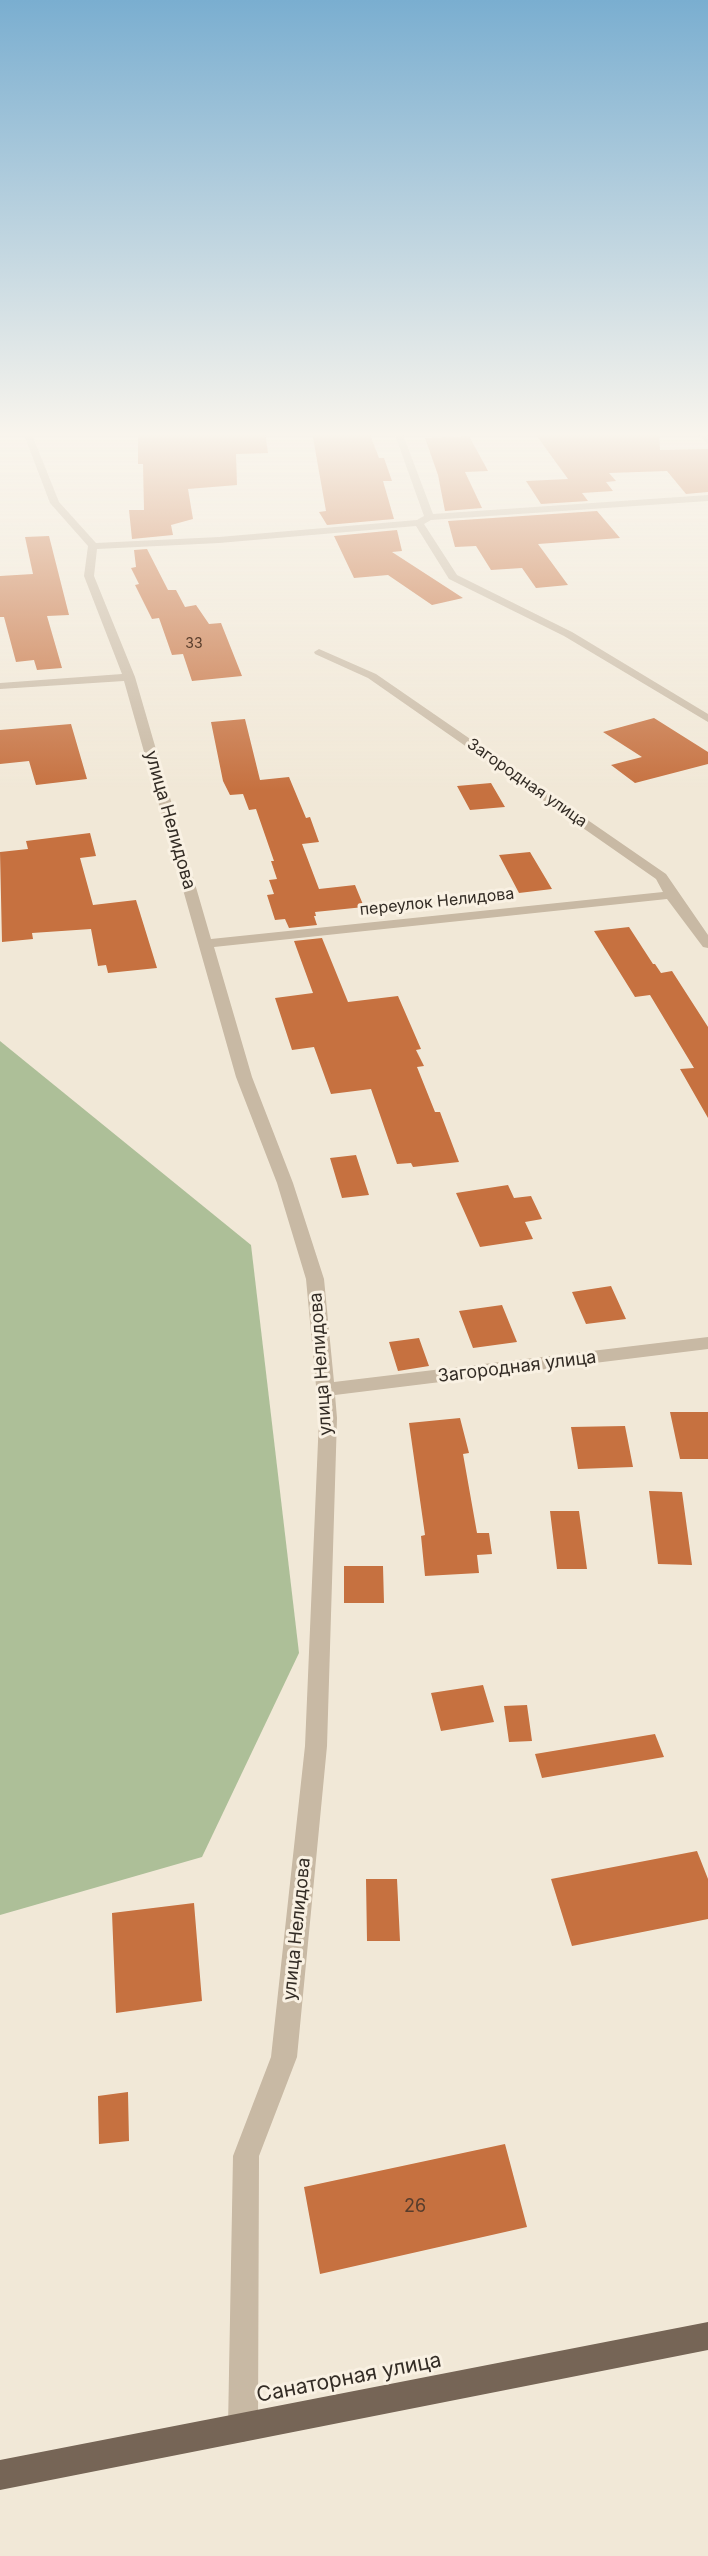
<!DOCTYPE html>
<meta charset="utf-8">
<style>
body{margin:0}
canvas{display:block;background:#f1e8d7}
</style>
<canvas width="708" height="2556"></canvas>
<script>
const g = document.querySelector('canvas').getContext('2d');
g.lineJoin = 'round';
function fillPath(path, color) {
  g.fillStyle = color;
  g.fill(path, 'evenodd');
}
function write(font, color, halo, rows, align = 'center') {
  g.font = font + ' Inter,sans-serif';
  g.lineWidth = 6;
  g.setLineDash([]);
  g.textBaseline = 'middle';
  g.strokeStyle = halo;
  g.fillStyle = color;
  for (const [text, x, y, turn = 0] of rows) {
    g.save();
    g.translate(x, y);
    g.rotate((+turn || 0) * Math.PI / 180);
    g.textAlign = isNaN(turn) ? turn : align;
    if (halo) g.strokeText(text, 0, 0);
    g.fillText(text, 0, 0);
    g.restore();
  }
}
fillPath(new Path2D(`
 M0,1041L251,1245L299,1653L202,1857L0,1915Z`), '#adbf98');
fillPath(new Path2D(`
 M138,432H265L268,453L236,454L237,485L188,489L193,519L171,525L173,535L132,539L129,510H144L143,464H138Z
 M312,432H369L379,458H384L392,481H383L394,519L327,525L319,512L326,511Z
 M534,432H659L660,450L708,449V470H693H708V492L686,494L667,471L609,473L616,481L606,482L613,491L582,493L588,501L541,504L526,481L568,479Z
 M469,436L488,471L465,472L482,508L445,511L438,475L425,438Z
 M597,511L620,538L538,544L568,585L536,588L522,568L491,570L476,546L455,547L448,521Z
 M397,530L402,551L392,552L463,598L432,605L388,575L354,578L334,536Z
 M49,536L69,615L47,616L62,668L37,670L34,660L16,662L4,617H0V576L33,574L25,537Z
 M147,549L168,590H176L185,607L196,605L209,624L221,623L242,676L192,681L183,654L172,655L159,618L152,619L135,585L139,584L131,568L136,567L134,550Z
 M654,718L708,752V764L635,783L611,765L642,757L603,732Z
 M245,719L260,780L289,777L306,818L310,817L319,842L302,844L319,889L355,885L364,907L315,912L316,916H314L317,925L289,928L285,919L275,920L267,895L274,894L269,880L277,879L271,861H274L256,809L249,810L243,794L230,795L223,781L211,722Z
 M71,724L87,779L36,785L29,761L0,764V730Z
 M491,783L505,807L470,810L457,786Z
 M90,833L96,856L80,858L93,905L136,900L157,968L108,973L106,965L98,966L91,929L32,933L33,939L2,942L0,852L28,849L26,841Z
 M530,852L552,889L519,893L499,855Z
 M629,927L653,964H655L661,973L672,971L708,1027V1118L680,1069L694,1068L650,995L635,997L594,931Z
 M322,938L348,1002L398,996L421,1049L416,1050L424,1066L417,1067L435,1112H440L459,1162L413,1167L411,1163L397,1164L371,1089L331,1094L314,1047L292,1050L275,998L313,993L294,941Z
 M356,1155L369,1195L342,1198L330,1158Z
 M508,1185L514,1198L531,1196L542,1219L525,1222L533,1239L480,1247L456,1193Z
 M611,1286L626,1319L586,1324L572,1292Z
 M502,1305L517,1342L473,1348L459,1311Z
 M419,1338L429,1366L398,1371L389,1342Z
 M670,1412H708V1459H680Z
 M460,1418L469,1453L463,1454L477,1533H489L492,1554L477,1555L479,1573L425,1576L421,1536L425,1535L409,1423Z
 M625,1426L633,1467L578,1469L571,1427Z
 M649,1491L682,1492L692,1565L658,1564Z
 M550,1511H579L587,1569H557Z
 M344,1566H383L384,1603H344Z
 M483,1685L494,1722L441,1731L431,1693Z
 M527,1705L532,1741L509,1742L504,1706Z
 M655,1734L664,1757L542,1778L535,1754Z
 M697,1851L708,1879V1919L572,1946L551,1879Z
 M366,1879H397L400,1941H367Z
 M194,1903L202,2001L116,2013L112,1913Z
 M128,2092L129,2141L99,2144L98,2096Z
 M505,2144L527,2227L320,2274L304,2187Z`), '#c67140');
fillPath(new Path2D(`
 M23,432H31L59,502L96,543L219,537L417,520L424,516L394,432H402L433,514L708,495V501L431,520L424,524L457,575L572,632L708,714V722L564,636L449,579L416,526L219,543L97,549L94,576L135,677L211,939L663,892L656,879L368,678L315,654L314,652L319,649L376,674L666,874L708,935V948L703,947L667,899L214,947L252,1077L293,1183L324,1279L334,1382L708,1337V1349L335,1395L337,1418L327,1746L297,2057L259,2156L258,2427L254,2438L243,2442L232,2438L228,2427L233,2156L271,2057L305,1746L319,1418L306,1279L277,1183L236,1077L124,681L0,689V683L122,674L84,576L88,546L50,503Z
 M696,432H705L708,436V444Z`), '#c8b9a4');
fillPath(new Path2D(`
 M708,2322V2350L0,2490V2460Z`), '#766556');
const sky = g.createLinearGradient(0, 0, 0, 790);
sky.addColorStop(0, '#7aaed0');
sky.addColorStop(0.55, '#f9f5ed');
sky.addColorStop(1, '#f9f5ed00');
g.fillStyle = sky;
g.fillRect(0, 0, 708, 790);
write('14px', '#583d2c', null, [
 ["33",194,644]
]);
write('16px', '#332c25', '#f9f1e3', [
 ["Загородная улица",527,783,35],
 ["переулок Нелидова",437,902,-6]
]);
write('18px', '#332c25', '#f9f1e3', [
 ["улица Нелидова",170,820,74],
 ["улица Нелидова",321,1364,-94],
 ["Загородная улица",517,1367,-7],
 ["улица Нелидова",297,1929,-84]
]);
write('18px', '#583d2c', null, [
 ["26",415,2207]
]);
write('21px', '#332c25', '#f9f1e3', [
 ["Санаторная улица",349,2378,-11]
]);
</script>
